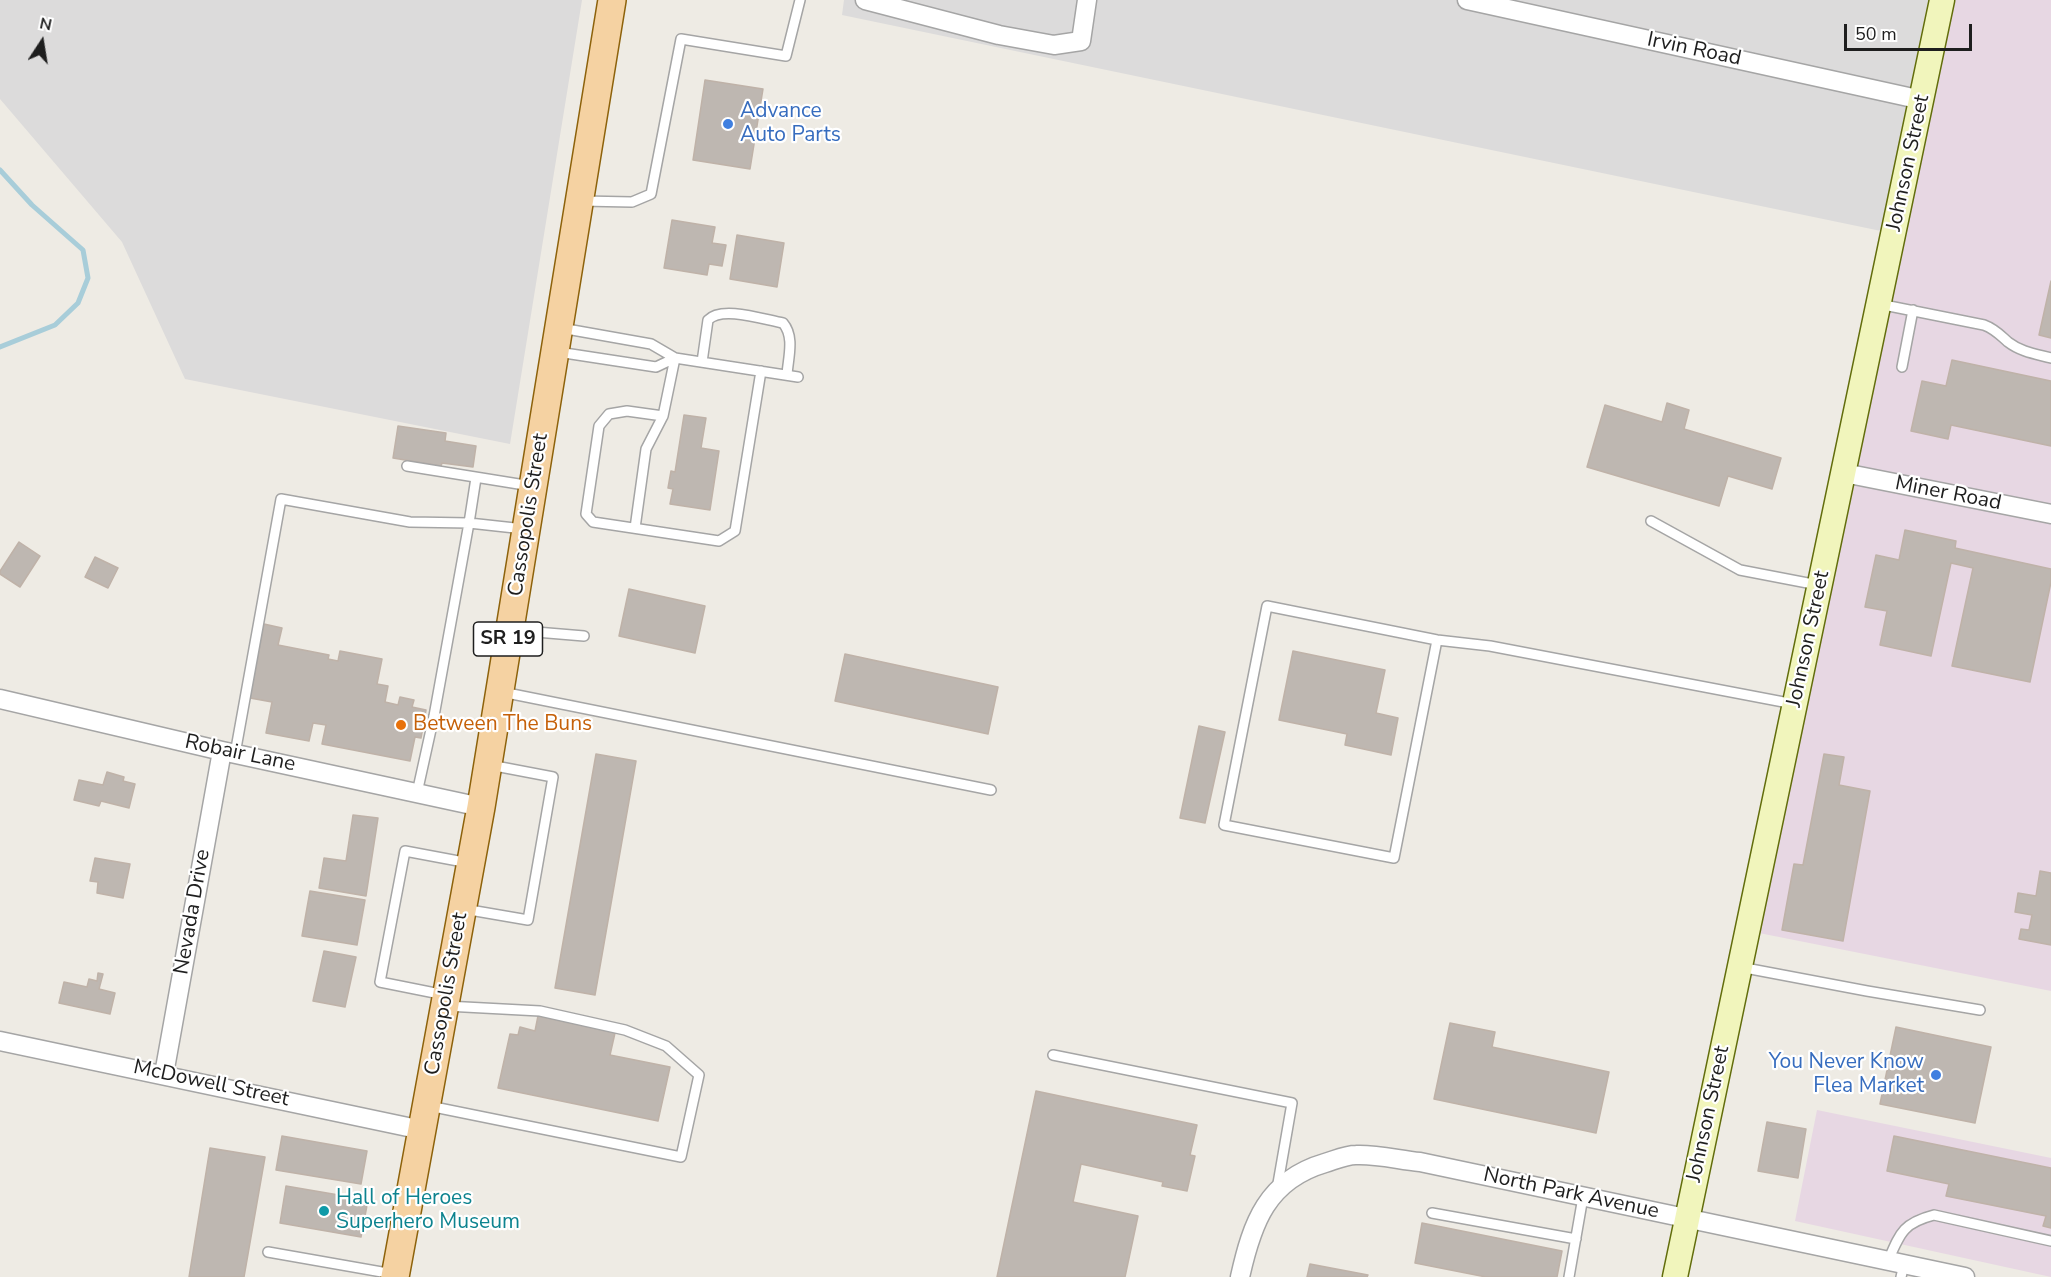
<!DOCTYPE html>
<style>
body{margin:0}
#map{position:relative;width:2051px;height:1277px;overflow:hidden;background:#eeebe4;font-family:"Nunito Sans",sans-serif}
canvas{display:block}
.north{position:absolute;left:12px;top:12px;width:60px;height:60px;-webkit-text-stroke:4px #fff;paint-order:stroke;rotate:12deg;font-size:16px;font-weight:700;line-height:24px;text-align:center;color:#1e1e1e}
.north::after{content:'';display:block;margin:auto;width:21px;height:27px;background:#1e1e1e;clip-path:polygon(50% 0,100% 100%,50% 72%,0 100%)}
.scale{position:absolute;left:1844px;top:24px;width:128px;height:27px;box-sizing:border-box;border:3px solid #1e1e1e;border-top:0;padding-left:8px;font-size:18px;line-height:21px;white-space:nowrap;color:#1e1e1e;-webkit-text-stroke:4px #fff;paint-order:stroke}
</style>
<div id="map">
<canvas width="2051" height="1277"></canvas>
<div class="north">N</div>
<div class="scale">50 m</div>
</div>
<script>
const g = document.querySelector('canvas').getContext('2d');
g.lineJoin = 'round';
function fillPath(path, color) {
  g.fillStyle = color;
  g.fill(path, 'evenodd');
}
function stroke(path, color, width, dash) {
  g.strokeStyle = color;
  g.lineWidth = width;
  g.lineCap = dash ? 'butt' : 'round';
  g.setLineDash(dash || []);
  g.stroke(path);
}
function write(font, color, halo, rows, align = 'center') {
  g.font = font + ' "Nunito Sans",sans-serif';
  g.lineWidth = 4.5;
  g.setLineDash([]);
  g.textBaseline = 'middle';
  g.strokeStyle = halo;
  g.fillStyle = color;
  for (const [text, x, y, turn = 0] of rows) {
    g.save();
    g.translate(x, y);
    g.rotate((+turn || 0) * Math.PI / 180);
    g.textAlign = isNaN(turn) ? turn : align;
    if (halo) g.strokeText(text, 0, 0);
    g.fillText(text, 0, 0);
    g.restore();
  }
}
fillPath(new Path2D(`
 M0,0H582L510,444L185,379L122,242L0,99Z
 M844,0H1928L1881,231L842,15Z`), '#dcdbdb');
fillPath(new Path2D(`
 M1954,0H2051V991L1759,933Z
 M1817,1110L2051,1158V1277L1795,1221Z`), '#e7d7e3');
stroke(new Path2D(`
 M0,170L32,205L83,250L88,278L78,303L55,325L0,347`), '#a8cdd9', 5);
const building = new Path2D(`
 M705,80L763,89L750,169L693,160Z
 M672,220L715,227L712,243L726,245L722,266L709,264L707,275L664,268Z
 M737,235L784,243L777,287L730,279Z
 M2051,281V338L2039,335Z
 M1952,360L2051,381V446L1951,425L1948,439L1911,431L1922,381L1946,386Z
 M1667,403L1689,410L1684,429L1781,458L1772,489L1728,476L1719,506L1587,467L1605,405L1662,422Z
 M684,415L706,418L701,448L719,451L710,510L670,504L673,489L668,488L671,471L675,472Z
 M398,426L446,433L445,441L476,446L473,467L442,463L441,466L393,458Z
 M1905,530L1956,541L1955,548L2051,569V582L2030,682L1952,666L1973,568L1951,563L1931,656L1880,645L1887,611L1865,607L1876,555L1899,560Z
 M19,542L40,556L20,587L0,574V571Z
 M95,557L118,568L108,588L85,577Z
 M629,589L705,606L695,653L619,636Z
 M264,624L282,628L278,645L329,655L328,659L338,661L340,651L382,659L377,684L388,686L385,702L398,705L400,697L414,700L412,707L426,710L421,738L415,737L410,761L322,744L326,725L313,723L309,741L266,733L272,702L250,698Z
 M1293,651L1385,670L1376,713L1398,718L1391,755L1345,745L1347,734L1279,720Z
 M845,654L998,687L988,734L835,701Z
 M1199,726L1225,732L1205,823L1180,818Z
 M596,754L636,761L595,995L555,988Z
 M1824,754L1844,757L1839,785L1870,791L1843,941L1782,930L1794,864L1803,865Z
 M107,772L124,777L123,781L135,784L129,808L101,801L99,806L74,800L79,780L103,785Z
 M353,815L378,818L366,896L319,888L324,858L346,861Z
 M95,858L130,864L123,898L97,893L98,882L90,881Z
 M2040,871L2051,873V945L2019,939L2021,929L2029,930L2032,915L2015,912L2018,893L2036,896Z
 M310,891L365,900L357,945L302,936Z
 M324,951L356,957L345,1007L313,1001Z
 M98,973L103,974L99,989L115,993L110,1014L59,1003L64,982L87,987L89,979L97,981Z
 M538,1016L615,1033L610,1055L670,1067L658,1121L498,1088L510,1034L518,1035L520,1027L535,1031Z
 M1450,1023L1495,1032L1492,1047L1609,1072L1596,1133L1434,1099Z
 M1896,1027L1991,1047L1975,1123L1880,1104Z
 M1036,1091L1197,1125L1190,1155L1195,1156L1187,1191L1162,1186L1163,1182L1081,1164L1073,1202L1138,1216L1125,1277H997Z
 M1767,1122L1806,1129L1798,1178L1758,1171Z
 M282,1136L367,1151L361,1184L276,1170Z
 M1894,1136L2051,1168V1228L2043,1226L2046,1216L1946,1196L1949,1184L1887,1171Z
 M210,1148L265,1157L244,1277H189Z
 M286,1186L368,1200L361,1237L280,1223Z
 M1422,1223L1562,1251L1557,1277H1486L1415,1263Z
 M1310,1264L1368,1275L1367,1277H1307Z`);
fillPath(building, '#beb7b1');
stroke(building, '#bfb2a8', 1.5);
const lane = new Path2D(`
 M582,201L632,202L651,194L681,39L786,56L800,0
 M1879,304L1984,325C1995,329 2000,335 2008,342C2021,352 2036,354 2051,358
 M561,328L651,344L675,358L798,377
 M558,352L656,367L675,358
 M675,358L663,416L627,411L609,414L599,426L586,514L593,522L719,541L735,531L761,371
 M702,362L708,320C722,305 765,320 783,323C795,337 788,358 787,375
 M1902,367L1913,310
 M407,466L531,486
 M1651,521L1740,570L1818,585
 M635,528L646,449L663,416
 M512,630L584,636
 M1437,640L1394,858L1224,825L1267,606L1437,640L1490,646L1794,704
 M502,692L991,790
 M235,754L281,499L410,522L469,523L476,478
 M417,793L434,716L469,523L524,529
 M464,909L528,920L553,777L490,765
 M1740,967L1867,991L1980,1010
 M445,995L380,982L405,851L469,863
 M1053,1055L1292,1103L1277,1189
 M429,1106L681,1157L699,1075L666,1046L625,1030L540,1011L446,1006
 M1432,1213L1576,1239
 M268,1252L393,1274
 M1888,1261C1900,1233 1903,1223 1934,1215L2051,1241
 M1569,1277L1583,1197
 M1901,1277L1904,1264`);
const street = new Path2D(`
 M865,0L999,35L1054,45L1081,41L1087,0
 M1467,0L1922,100
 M1844,473L2051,514
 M0,699L222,751L481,807
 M0,1041L422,1130
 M164,1074L222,751
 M1240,1277C1252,1223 1267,1180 1325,1163C1335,1160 1346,1155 1356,1155C1377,1154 1399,1160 1420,1162L1965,1277`);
const secondary = new Path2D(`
 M1675,1277L1942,0`);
const primary = new Path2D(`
 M395,1277L481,807L612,0`);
stroke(lane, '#a5a5a5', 12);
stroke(street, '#a5a5a5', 21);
stroke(secondary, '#626d0c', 27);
stroke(primary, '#8d620b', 30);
stroke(lane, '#fff', 9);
stroke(street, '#fff', 18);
stroke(secondary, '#f1f5bc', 24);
stroke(primary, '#f5d2a2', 27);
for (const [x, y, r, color] of [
 [728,124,6,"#3f7fe0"],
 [401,725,6,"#e8710a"],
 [1936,1075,6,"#3f7fe0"],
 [324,1211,6,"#0f9aa8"]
]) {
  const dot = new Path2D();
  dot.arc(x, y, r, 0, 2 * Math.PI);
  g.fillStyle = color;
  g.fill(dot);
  stroke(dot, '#fff', 2);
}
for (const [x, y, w] of [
 [508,639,69]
]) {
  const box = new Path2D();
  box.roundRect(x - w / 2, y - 17, w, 34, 4.5);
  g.fillStyle = '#fff';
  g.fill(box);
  stroke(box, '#1e1e1e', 1.5);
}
write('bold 20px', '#1e1e1e', null, [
 ["SR 19",508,639]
]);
write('21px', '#1e1e1e', '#fff', [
 ["Irvin Road",1694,50,12],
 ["Johnson Street",1909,163,-78],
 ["Miner Road",1948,494,11],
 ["Cassopolis Street",529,515,-81],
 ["Johnson Street",1809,639,-78],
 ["Robair Lane",240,754,12],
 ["Nevada Drive",193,912,-80],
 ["Cassopolis Street",447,994,-80],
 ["McDowell Street",211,1084,12],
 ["Johnson Street",1709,1114,-78],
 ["North Park Avenue",1571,1194,12]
]);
write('21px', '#366cbe', '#fff', [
 ["Advance",740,112],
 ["Auto Parts",740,136],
 ["You Never Know",1924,1063,"right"],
 ["Flea Market",1924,1087,"right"]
], 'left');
write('21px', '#c56008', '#fff', [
 ["Between The Buns",413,725]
], 'left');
write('21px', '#0d838f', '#fff', [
 ["Hall of Heroes",336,1199],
 ["Superhero Museum",336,1223]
], 'left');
</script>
